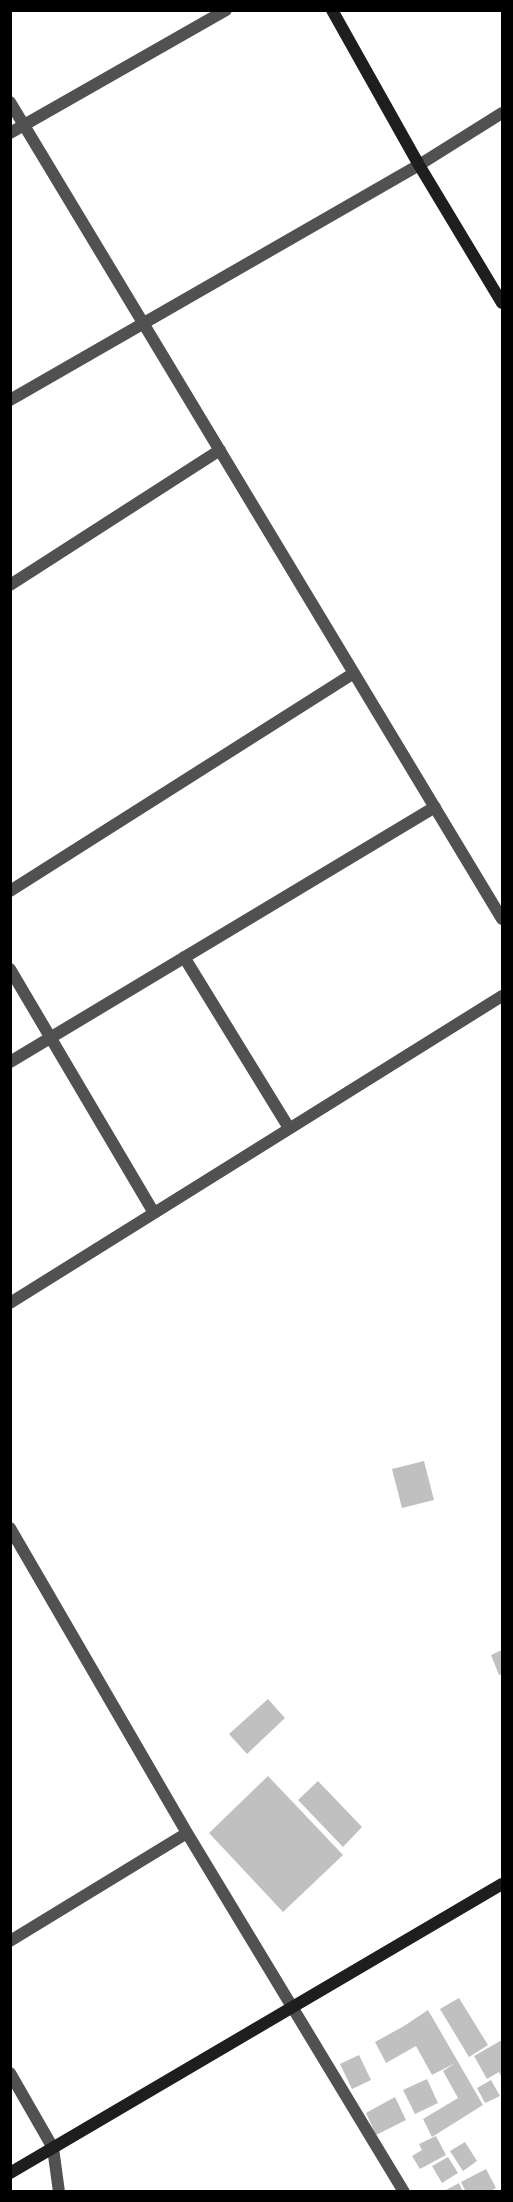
<!DOCTYPE html>
<style>
body{margin:0}
#map{position:relative;width:513px;height:2202px;overflow:hidden;background:#fff;font-family:Commissioner,sans-serif}
canvas{display:block}
.frame{position:absolute;inset:0;border:12px solid #000;pointer-events:none}
</style>
<div id="map">
<canvas width="513" height="2202"></canvas>
<div class="frame"></div>
</div>
<script>
const g = document.querySelector('canvas').getContext('2d');
g.lineJoin = 'round';
function fillPath(path, color) {
  g.fillStyle = color;
  g.fill(path, 'evenodd');
}
function stroke(path, color, width, dash) {
  g.strokeStyle = color;
  g.lineWidth = width;
  g.lineCap = dash ? 'butt' : 'round';
  g.setLineDash(dash || []);
  g.stroke(path);
}
fillPath(new Path2D(`
 M424,1461L434,1500L402,1508L392,1469Z
 M502,1650V1674L499,1675L491,1655Z
 M268,1699L285,1718L247,1754L229,1734Z
 M268,1776L343,1855L283,1912L209,1833Z
 M318,1781L362,1827L343,1847L298,1800Z
 M459,1998L488,2045L469,2057L440,2009Z
 M428,2010L483,2105L432,2137L423,2119L458,2098L443,2071L455,2063L432,2075L416,2046L386,2063L375,2042L404,2026Z
 M502,2040V2078L499,2072L487,2079L474,2056Z
 M359,2055L371,2080L352,2089L340,2064Z
 M427,2079L438,2103L415,2114L403,2090Z
 M491,2080L500,2096L485,2103L477,2088Z
 M395,2097L406,2120L376,2135L366,2113Z
 M436,2136L446,2155L420,2169L412,2156L422,2150L419,2144Z
 M465,2142L477,2161L463,2171L450,2151Z
 M448,2157L458,2173L442,2183L432,2166Z
 M486,2169L496,2188L489,2192H466L461,2182Z
 M459,2183L463,2192H442Z`), '#c0c0c0');
stroke(new Path2D(`
 M10,102L502,919
 M10,133L226,10
 M10,400L419,165L502,113
 M10,585L220,450
 M10,891L354,673
 M184,957L289,1128
 M10,969L154,1213
 M10,1062L435,807
 M10,1303L502,996
 M10,1528L187,1833L404,2192
 M10,1941L187,1833
 M10,2073L53,2148L59,2192`), '#515151', 12);
stroke(new Path2D(`
 M332,10L419,165L502,303
 M10,2173L502,1884`), '#1e1e1e', 12);
</script>
